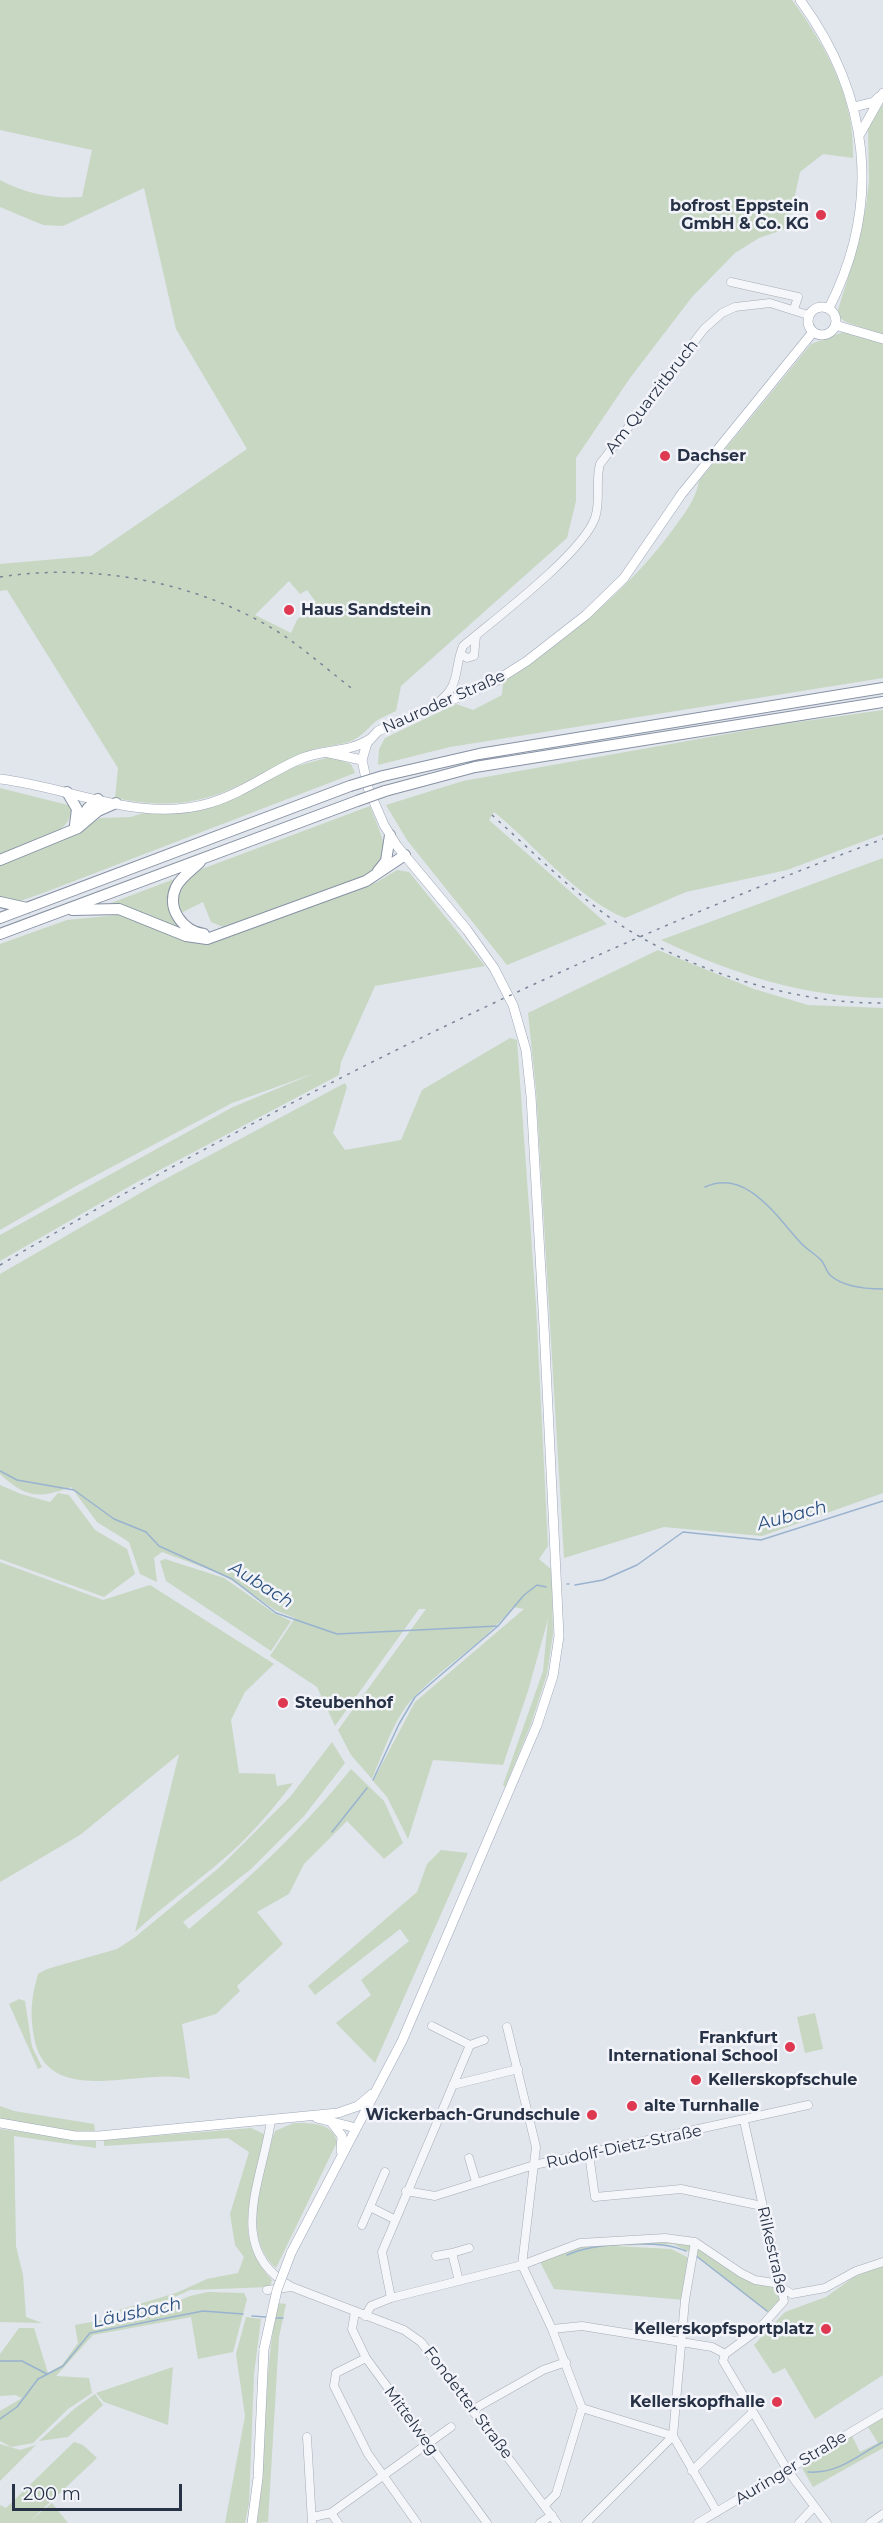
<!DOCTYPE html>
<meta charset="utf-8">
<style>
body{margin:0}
#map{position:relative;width:883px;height:2523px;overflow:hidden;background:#e1e5ec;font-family:Montserrat,sans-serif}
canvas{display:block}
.scale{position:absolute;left:12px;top:2484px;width:170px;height:27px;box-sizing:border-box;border:3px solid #273246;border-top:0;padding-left:8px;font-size:18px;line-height:21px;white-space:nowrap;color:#273246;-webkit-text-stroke:4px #f2f4f9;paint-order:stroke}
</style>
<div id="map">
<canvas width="883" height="2523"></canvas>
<div class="scale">200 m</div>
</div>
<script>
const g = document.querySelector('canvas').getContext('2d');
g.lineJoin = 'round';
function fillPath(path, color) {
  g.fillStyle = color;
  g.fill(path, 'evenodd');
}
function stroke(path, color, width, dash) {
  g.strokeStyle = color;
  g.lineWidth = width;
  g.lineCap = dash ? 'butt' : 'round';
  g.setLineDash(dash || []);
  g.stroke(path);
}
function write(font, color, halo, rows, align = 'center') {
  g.font = font + ' Montserrat,sans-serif';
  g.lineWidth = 5;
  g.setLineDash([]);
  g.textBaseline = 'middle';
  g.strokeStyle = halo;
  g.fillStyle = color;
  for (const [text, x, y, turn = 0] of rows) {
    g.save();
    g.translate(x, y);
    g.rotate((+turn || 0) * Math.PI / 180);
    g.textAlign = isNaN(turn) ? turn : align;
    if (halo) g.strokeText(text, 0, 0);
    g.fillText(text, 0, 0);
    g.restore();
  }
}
fillPath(new Path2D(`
 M0,0H792C827,48 855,98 853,158L823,154L800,172L788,228L759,238L735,253L692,297L630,378L576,458V501L567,538L401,686L396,711C390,714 382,717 376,721C369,727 363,735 355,739C344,746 322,745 307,752C231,787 204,816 115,798L118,768L7,590L0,591V564L91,556L247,449L176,329L144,188L63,226L43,225L0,207V180C26,194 53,199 82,197L92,150L0,130ZM289,581L300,594L307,590L316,602L297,620L291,633L255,615Z
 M883,104V335L846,322L840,318L838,310L852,265L866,206L869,181L868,128Z
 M843,332L883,342V678L450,747L378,765L379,749L385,738L456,704L473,710L502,695L503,682C566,639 625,594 671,532C683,515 695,502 699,481L811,344Z
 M883,710V834L787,870L686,892L625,918C579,900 533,843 494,812L489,820L607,924L507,965L407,840L386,805L463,781L777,725Z
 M330,757L351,764L355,773L43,893L20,901L0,899V864L81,831L100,818L131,817L146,812L198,811L239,796L293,767Z
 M0,788L72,806C71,840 24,842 0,855Z
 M370,806C383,841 397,858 359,881L228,929L211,922L203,902L179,914C174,895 181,884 194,872Z
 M883,858V998C804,997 733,974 661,940Z
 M397,870L409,872L485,966L375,986L341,1062L339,1075L137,1182L0,1261V1235L233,1107L315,1073L232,1103L76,1186L0,1230V944L67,920L118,915L209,942L377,882Z
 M177,878L173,887L186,933L128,908L111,903Z
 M658,950L754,989L808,1005L883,1008V1493L762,1536L664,1527L564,1558L536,1090L528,1013Z
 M510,1038L517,1040L536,1305L548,1546L539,1559L552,1570L553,1634L547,1674L531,1724L505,1787L503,1785L543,1671L548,1619L528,1691L503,1765L433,1760L408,1839L387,1797L373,1781L415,1702L524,1609L513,1607C485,1642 445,1665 414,1697C394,1718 383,1753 372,1779L351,1755L338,1730L426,1609H419L335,1726L317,1687L270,1656L295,1618L275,1610L224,1575L162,1552L154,1558L157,1582L140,1574L129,1542L97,1522L71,1487C38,1499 26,1498 0,1474V1274L156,1184L345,1083L347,1087L333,1133L345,1150L401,1140L422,1090Z
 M0,1485L21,1494L50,1502L58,1493L69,1495L95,1530L127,1549L135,1574L104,1597L0,1559Z
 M165,1559L224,1578L274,1613L291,1621L271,1651L166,1581L160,1561Z
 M0,1562L103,1600L150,1585L274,1664L245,1692L231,1720L239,1773L275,1774L277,1786L293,1783C271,1811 248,1839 221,1861C193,1885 163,1906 135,1932L179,1754L80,1835L0,1882Z
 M332,1742L345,1763L304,1816L251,1869L183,1922L189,1929C250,1878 302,1830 351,1769L384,1801L403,1843L384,1859L347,1821L304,1864L289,1894L257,1912L283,1944L237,1986L240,1991L216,2014L182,2024L190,2079C142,2066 47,2111 34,2037C30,2012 31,2000 38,1974L47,1969L117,1949L134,1938L220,1867L290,1797Z
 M441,1850L468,1853L375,2063L336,2023L371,1995L361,1980L409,1941L400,1929L315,1995L308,1986L417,1892L427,1864Z
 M19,1999L25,2001L32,2047L42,2067L38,2069L9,2004Z
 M815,2013L823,2049L805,2053L797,2017Z
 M0,2106L14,2111L94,2124L95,2131H65L0,2120Z
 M294,2123C310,2123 333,2122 337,2142L276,2268C241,2237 260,2171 275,2131Z
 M251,2128L264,2134C260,2192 225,2228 272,2280L270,2287L190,2290L150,2308L112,2316V2312L176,2293L207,2279L238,2273L244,2257L235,2245L230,2214L249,2152L228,2138L104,2146V2140Z
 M0,2129L96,2141V2148L14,2136L16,2246L23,2275L26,2317L42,2323L0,2322Z
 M665,2238L695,2242L741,2273L774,2283L783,2291L784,2301L771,2315L692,2253L673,2244L612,2246L671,2249L691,2259L685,2300L554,2289L538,2258L580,2243Z
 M883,2265V2375L815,2419L785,2368L773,2374L754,2345L785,2312L826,2297L854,2277Z
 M208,2292L244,2293L247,2299L233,2352L198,2359L191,2317L93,2335L56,2376L89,2378L92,2393L68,2409L33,2443L11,2447L0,2441V2411L22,2398L15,2395L0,2396V2354L19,2328H34L48,2373L62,2365L78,2343L75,2325L155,2310L190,2296Z
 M278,2303L286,2304L279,2337L268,2522L257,2523C268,2450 262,2376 278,2303Z
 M246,2317L261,2319L254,2374L249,2503L245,2523H225L245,2416L236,2354Z
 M173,2367L168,2425L104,2402L96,2393Z
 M95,2394L103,2405L68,2437L39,2441L74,2409Z
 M883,2418V2448L813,2487L802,2468L852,2436L860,2452L878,2443L868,2427Z
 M74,2442L83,2445L97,2458L29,2522L52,2503L68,2523H0V2505L6,2508Z
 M0,2444L20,2450L36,2445L0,2481Z`), '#c7d7c2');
stroke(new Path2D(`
 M705,1187C746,1168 776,1216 800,1242C806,1249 814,1253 821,1260C825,1264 826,1271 830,1275C843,1287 867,1289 883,1289
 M0,1471L17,1480L74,1490L114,1519L146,1532L159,1546L232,1579L276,1613L337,1634L498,1626L524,1595L537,1585L546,1587
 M567,1584H569
 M575,1585L603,1580L637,1565L683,1532L761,1540L883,1501
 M373,1780L399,1724L415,1697L498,1626
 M332,1832L367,1788
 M567,2255C594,2243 659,2239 686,2251
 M695,2255L767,2311
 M252,2316L266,2317
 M274,2318H283
 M0,2361H22L47,2374
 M0,2419L17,2407L38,2379L63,2366L90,2333L203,2311L243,2314
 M808,2472C839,2474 858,2455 883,2442`), '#99b3cf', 1.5);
const minor = new Path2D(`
 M731,282L798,297L794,309
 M461,654L467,658L474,656L476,636
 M436,704C462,685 453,670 463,646C495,619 582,554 595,518C601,501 595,482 600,464L704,329L722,313L735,307L770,303L808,315
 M432,2026L470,2045
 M507,2027L536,2147L522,2265L552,2329L582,2408L556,2494L545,2505
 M453,2085L518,2069
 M271,2120C263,2179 223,2250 292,2287L404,2330L421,2342L557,2523
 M589,2154L595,2197L681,2189L762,2206
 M469,2158L476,2182
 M406,2191L435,2196L534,2165L808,2105
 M370,2207L394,2219
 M362,2225L385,2172
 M436,2256L452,2253
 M459,2281L452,2253L469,2248
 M267,2290L292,2287
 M391,2298L382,2252L470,2045L484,2040
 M355,2312L352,2329L366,2358L487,2523
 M365,2316L371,2306L391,2298L522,2265L580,2243L665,2238L695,2242L741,2273L755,2280L774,2283L792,2294L825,2288L856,2271L883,2262
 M552,2329L582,2326L712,2347L725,2354
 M725,2354L759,2329L784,2301L744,2121
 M725,2354L723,2361L788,2471L827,2523
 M366,2358L336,2373L334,2386L368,2454L417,2523
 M582,2408L673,2436L717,2512
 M474,2409L543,2370L566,2362
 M307,2437L312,2523
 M692,2471L753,2412
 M331,2513L338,2523
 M313,2517L331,2513L451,2427
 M540,2523L552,2515
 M586,2523L673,2436L685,2300L695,2242
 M698,2523L883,2413
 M799,2523L814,2507
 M870,2523L883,2514`);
const major = new Path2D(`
 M800,0C869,94 883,202 829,308
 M854,107L874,102L879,97
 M860,134L883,93
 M808 321a14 14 0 1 1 28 0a14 14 0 1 1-28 0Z
 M835,325L883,339
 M680,496L813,332
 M329,753L362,760
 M0,779C69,787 141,824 210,803C243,793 270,772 300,759C323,749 349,753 370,739
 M317,2118L356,2128
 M0,2123L75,2136H99L338,2113L358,2106L372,2094
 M332,2123L342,2136L341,2151
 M291,2253L402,2041L537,1725L553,1676L559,1636L544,1326L531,1096L526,1050L513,1005L494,968L467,930L397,846L384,825L368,788L362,760L367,743L378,731L494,682L527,661L586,615L624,578L683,492
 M252,2523L258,2478L264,2349`);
const highway = new Path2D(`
 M383,776L479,754L883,688
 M385,791L475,767L883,702
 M67,792L77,809L75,825
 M77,824L88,808L98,799
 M0,860L78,828L98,811L116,803
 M200,862C192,870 181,877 176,887C166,909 183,931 204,934
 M378,871L386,861L390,835
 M0,902L27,908
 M72,910L119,909L186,936L207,939L366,881L405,855
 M0,918L350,786
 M0,934L357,801`);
stroke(minor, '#a5acb7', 9);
stroke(major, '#9fa9b9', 10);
stroke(highway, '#8792a4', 12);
stroke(minor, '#f5f6f9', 8);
stroke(major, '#fff', 9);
stroke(highway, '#fff', 10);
stroke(new Path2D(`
 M0,577C96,562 205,583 286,637C310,654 332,673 355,691
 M492,815C532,851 571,891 616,922C689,971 795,1004 883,1003
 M0,1265C282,1099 576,953 883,839`), '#798497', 1.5, [3, 6]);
const majorBridge = new Path2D(`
 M264,2349L277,2290L291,2253`);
const highwayBridge = new Path2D(`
 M350,786L383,776
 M357,801L385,791`);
stroke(majorBridge, '#9fa9b9', 10, []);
stroke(highwayBridge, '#8792a4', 12, []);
stroke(majorBridge, '#fff', 9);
stroke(highwayBridge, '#fff', 10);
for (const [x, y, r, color] of [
 [821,215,6,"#de3951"],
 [665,456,6,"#de3951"],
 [289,610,6,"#de3951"],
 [283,1703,6,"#de3951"],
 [790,2047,6,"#de3951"],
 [696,2080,6,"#de3951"],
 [632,2106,6,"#de3951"],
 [592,2115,6,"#de3951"],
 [826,2329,6,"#de3951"],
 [777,2402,6,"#de3951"]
]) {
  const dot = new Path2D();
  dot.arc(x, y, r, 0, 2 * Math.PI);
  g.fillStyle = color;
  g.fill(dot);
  stroke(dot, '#f2f4f9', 2);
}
write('bold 16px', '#273246', '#f2f4f9', [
 ["bofrost Eppstein",809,206],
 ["GmbH & Co. KG",809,224],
 ["Dachser",677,456,"left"],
 ["Haus Sandstein",301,610,"left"],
 ["Steubenhof",295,1703,"left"],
 ["Frankfurt",778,2038],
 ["International School",778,2056],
 ["Kellerskopfschule",708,2080,"left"],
 ["alte Turnhalle",644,2106,"left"],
 ["Wickerbach-Grundschule",580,2115],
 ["Kellerskopfsportplatz",814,2329],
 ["Kellerskopfhalle",765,2402]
], 'right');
write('16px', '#273246', '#f2f4f9', [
 ["Am Quarzitbruch",652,397,-52],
 ["Nauroder Straße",444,702,-24],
 ["Rudolf-Dietz-Straße",624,2147,-12],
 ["Rilkestraße",772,2250,77],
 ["Fondetter Straße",468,2403,53],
 ["Mittelweg",411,2421,54],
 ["Auringer Straße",791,2468,-31]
]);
write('italic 18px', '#2c517f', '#f2f4f9', [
 ["Aubach",792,1516,-15],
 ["Aubach",261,1585,32],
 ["Läusbach",137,2313,-12]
]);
</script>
